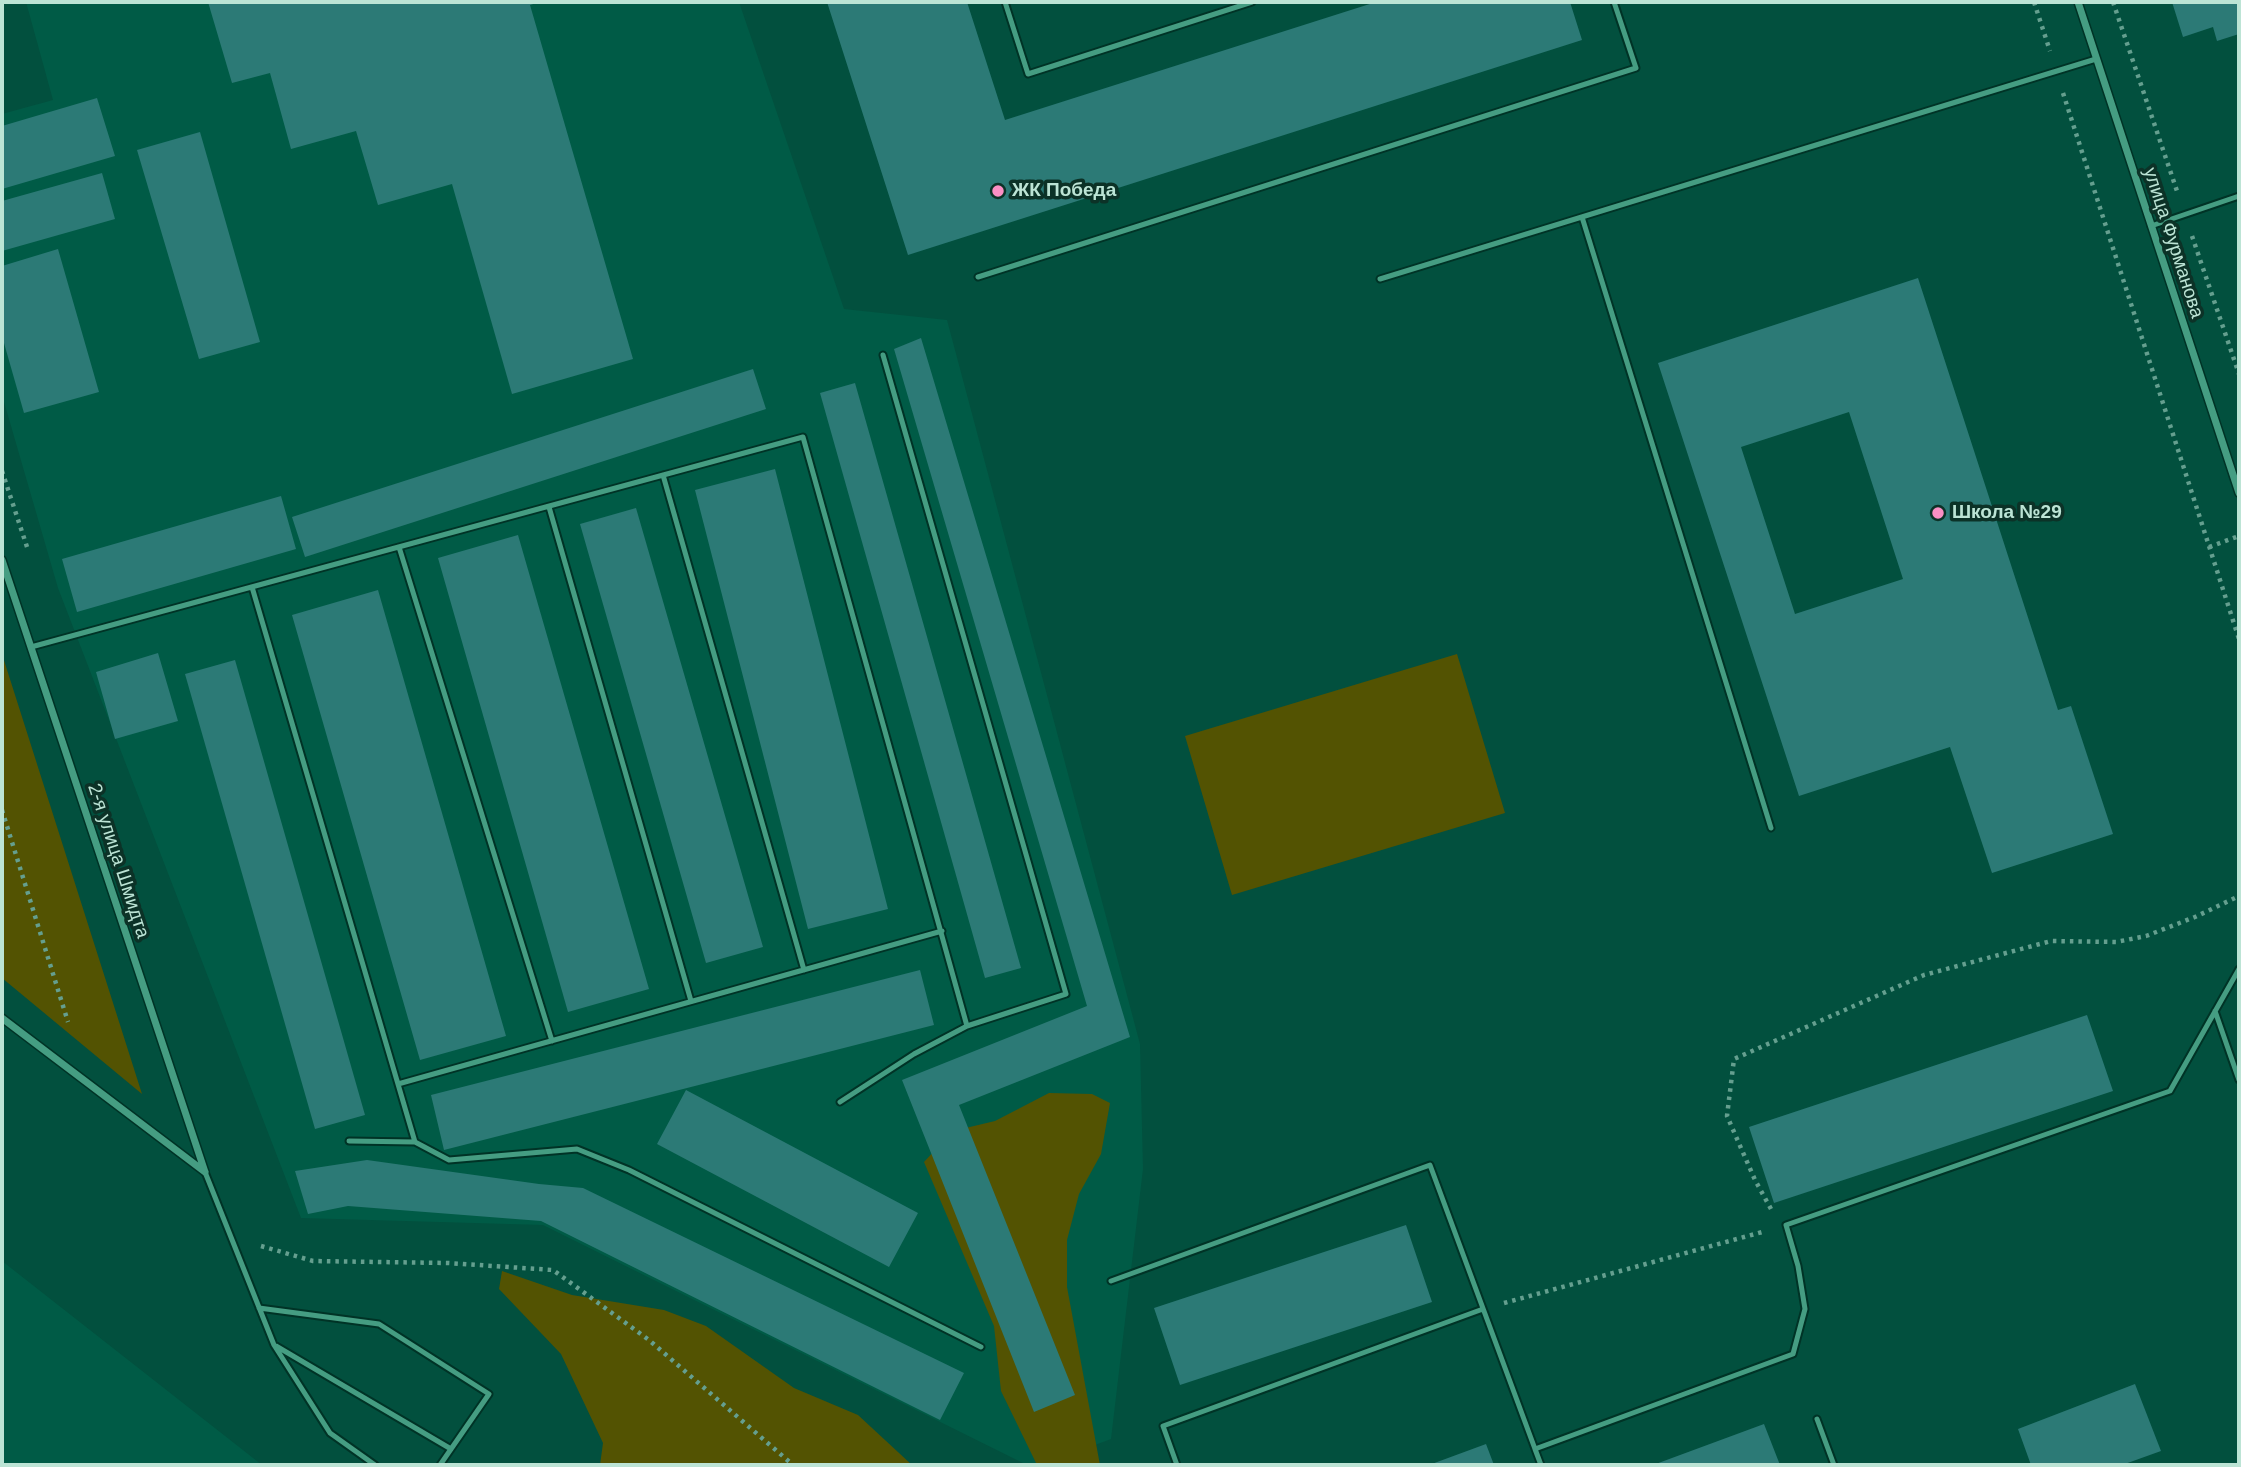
<!DOCTYPE html>
<meta charset="utf-8">
<style>
body{margin:0}
#map{position:relative;width:2241px;height:1467px;overflow:hidden;background:#02503e;font-family:Arial,sans-serif}
canvas{display:block}
.frame{position:absolute;inset:0;border:4px solid #bce4d5;pointer-events:none}
</style>
<div id="map">
<canvas width="2241" height="1467"></canvas>
<div class="frame"></div>
</div>
<script>
const g = document.querySelector('canvas').getContext('2d');
g.lineJoin = 'round';
function fillPath(path, color) {
  g.fillStyle = color;
  g.fill(path, 'evenodd');
}
function stroke(path, color, width, dash) {
  g.strokeStyle = color;
  g.lineWidth = width;
  g.lineCap = dash ? 'butt' : 'round';
  g.setLineDash(dash || []);
  g.stroke(path);
}
function write(font, color, halo, rows, align = 'center') {
  g.font = font + ' Arial,sans-serif';
  g.lineWidth = 7;
  g.setLineDash([]);
  g.textBaseline = 'middle';
  g.strokeStyle = halo;
  g.fillStyle = color;
  for (const [text, x, y, turn = 0] of rows) {
    g.save();
    g.translate(x, y);
    g.rotate((+turn || 0) * Math.PI / 180);
    g.textAlign = isNaN(turn) ? turn : align;
    if (halo) g.strokeText(text, 0, 0);
    g.fillText(text, 0, 0);
    g.restore();
  }
}
fillPath(new Path2D(`
 M26,2H739L844,309L947,320L1140,1044L1143,1169L1111,1439L1042,1465H1027L543,1225L301,1218L58,588L2,395V114L53,100Z
 M2,1261L262,1465H2Z`), '#005b46');
fillPath(new Path2D(`
 M2,654L142,1094L2,978Z
 M1457,654L1505,813L1232,895L1185,736Z
 M1049,1093L1092,1094L1110,1103L1101,1154L1079,1194L1067,1240V1287L1100,1465H1037L1001,1391L994,1326L924,1162L953,1131L995,1121Z
 M502,1271L572,1295L664,1310L706,1326L794,1388L858,1415L912,1465H600L603,1443L561,1354L499,1289Z`), '#535302');
fillPath(new Path2D(`
 M208,2H540L530,5L633,359L512,394L452,184L378,205L356,131L291,149L270,73L232,83Z
 M827,2H967L1005,120L1376,2H1570L1582,40L908,255Z
 M2172,2H2239V34L2217,41L2213,27L2183,37Z
 M97,98L115,156L2,189V126Z
 M200,132L260,342L199,359L137,150Z
 M102,173L115,219L2,251V201Z
 M58,249L99,392L24,413L2,336V266Z
 M1918,278L2058,710L2071,706L2113,834L1992,873L1950,747L1799,796L1658,363ZM1849,412L1903,579L1795,614L1741,447Z
 M921,338L1130,1037L959,1105L1075,1395L1034,1412L902,1080L1087,1006L894,349Z
 M753,369L766,409L305,557L292,517Z
 M855,383L1021,968L985,978L820,393Z
 M775,469L888,909L808,929L695,490Z
 M281,496L296,549L77,612L62,559Z
 M636,508L763,947L706,963L580,524Z
 M518,535L649,989L568,1012L438,558Z
 M378,590L506,1036L420,1060L292,615Z
 M158,653L178,721L115,739L96,672Z
 M235,660L365,1115L315,1129L185,674Z
 M920,970L934,1025L444,1150L431,1095Z
 M2087,1015L2113,1091L1774,1203L1749,1127Z
 M686,1090L918,1213L889,1267L657,1144Z
 M367,1160L539,1184L583,1188L964,1373L940,1420L541,1221L348,1206L308,1214L295,1171Z
 M1406,1225L1432,1302L1180,1385L1154,1308Z
 M2135,1384L2161,1451L2122,1465H2031L2018,1429Z
 M1764,1424L1780,1465H1653Z
 M1486,1444L1494,1465H1429Z`), '#2c7a76');
const lane = new Path2D(`
 M1005,2L1028,74L1252,2
 M1582,217L1771,828
 M2151,226L2239,196
 M978,277L1636,68L1614,2
 M1380,279L2096,59
 M883,355L1066,994L967,1026
 M663,475L804,970
 M549,507L691,1001
 M399,547L552,1041
 M252,587L415,1142
 M31,647L803,437L967,1026L914,1054L840,1102
 M2215,1011L2239,1080
 M398,1084L942,931
 M349,1141L415,1142L449,1160L577,1149L629,1170L981,1347
 M205,1172L274,1345L330,1433L375,1465
 M1111,1281L1430,1165L1535,1449L1793,1354L1805,1309L1798,1266L1786,1225L2170,1091L2239,969
 M259,1308L379,1324L489,1394L440,1465
 M276,1346L451,1449
 M1817,1419L1834,1465
 M1535,1449L1541,1465
 M1177,1465L1163,1426L1483,1309`);
const street = new Path2D(`
 M2078,2L2239,493
 M2,560L205,1172
 M2,1018L205,1172`);
stroke(lane, '#003326', 9);
stroke(street, '#003326', 10);
stroke(new Path2D(`
 M2034,2L2050,51
 M2113,2L2177,191
 M2063,93L2239,639
 M2192,236L2239,374
 M2,471L28,550
 M2209,547L2239,536
 M2,810L68,1022
 M1771,1209L1755,1180L1727,1116L1734,1059L1924,975L2051,941L2116,942L2146,936L2195,917L2239,896
 M261,1246L313,1261L448,1263L553,1270L649,1340L793,1465
 M1504,1303L1766,1231`), '#659f8f', 4.5, [3.5, 5]);
stroke(lane, '#459d82', 5);
stroke(street, '#459d82', 7);
for (const [x, y, r, color] of [
 [998,191,7,"#fb8fc4"],
 [1938,513,7,"#fb8fc4"]
]) {
  const dot = new Path2D();
  dot.arc(x, y, r, 0, 2 * Math.PI);
  g.fillStyle = color;
  g.fill(dot);
  stroke(dot, '#0c3227', 2.5);
}
write('bold 19px', '#bce4d5', '#0c3227', [
 ["ЖК Победа",1012,191],
 ["Школа №29",1952,513]
], 'left');
write('19px', '#bce4d5', '#0c3227', [
 ["улица Фурманова",2173,243,72],
 ["2-я улица Шмидта",118,861,72]
]);
</script>
